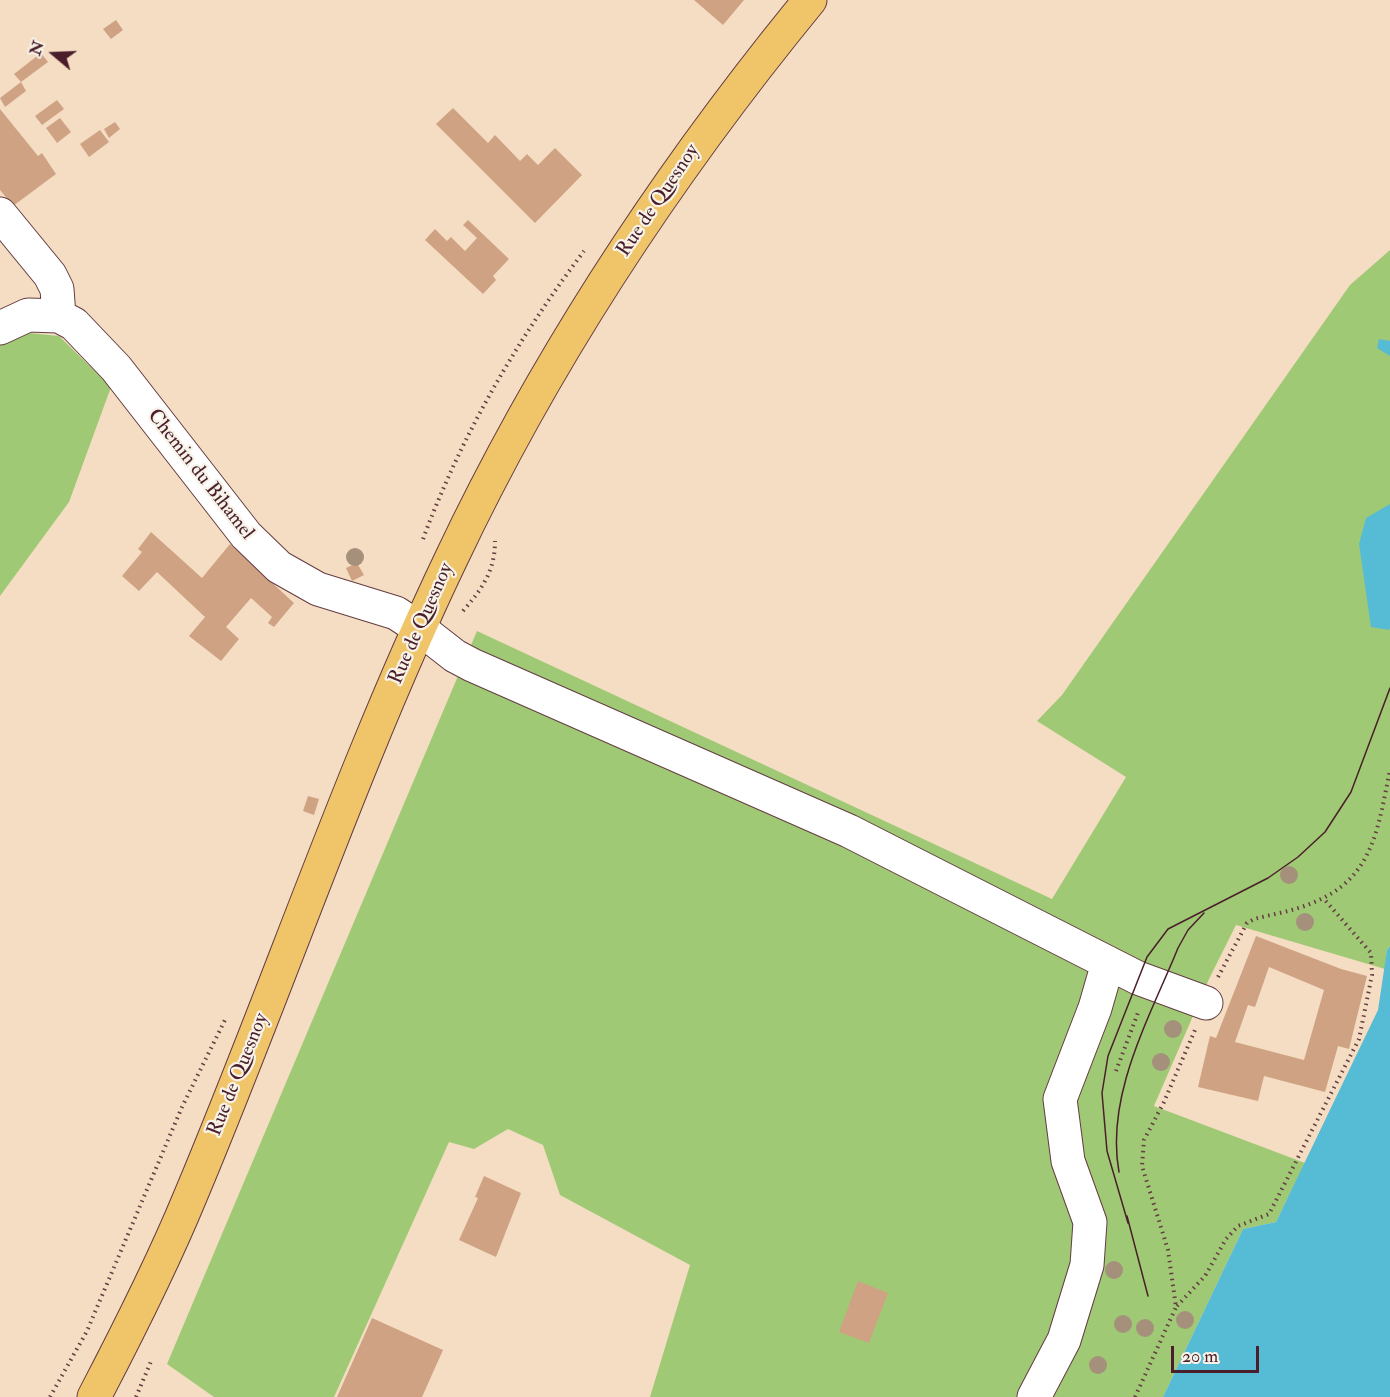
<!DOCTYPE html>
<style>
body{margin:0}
#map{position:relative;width:1390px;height:1397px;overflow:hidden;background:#f4ddc2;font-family:"IM FELL Double Pica",serif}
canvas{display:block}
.north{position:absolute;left:24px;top:24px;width:60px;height:60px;-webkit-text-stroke:4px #f7f3e8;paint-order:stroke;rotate:289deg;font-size:16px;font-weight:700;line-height:24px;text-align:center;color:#4a1f2b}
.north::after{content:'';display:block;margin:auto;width:21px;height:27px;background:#4a1f2b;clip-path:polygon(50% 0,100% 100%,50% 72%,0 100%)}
.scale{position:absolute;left:1171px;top:1346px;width:88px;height:27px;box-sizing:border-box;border:3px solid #4a1f2b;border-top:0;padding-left:8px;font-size:18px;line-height:21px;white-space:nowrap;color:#4a1f2b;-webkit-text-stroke:4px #f7f3e8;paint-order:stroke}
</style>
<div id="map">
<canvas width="1390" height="1397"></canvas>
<div class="north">N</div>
<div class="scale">20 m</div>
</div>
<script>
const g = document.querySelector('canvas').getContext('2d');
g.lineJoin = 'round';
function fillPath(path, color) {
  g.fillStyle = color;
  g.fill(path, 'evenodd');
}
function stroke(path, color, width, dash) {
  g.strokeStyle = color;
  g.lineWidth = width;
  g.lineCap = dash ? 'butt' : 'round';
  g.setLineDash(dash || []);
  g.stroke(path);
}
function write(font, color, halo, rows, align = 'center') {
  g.font = font + ' "IM FELL Double Pica",serif';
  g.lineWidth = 4.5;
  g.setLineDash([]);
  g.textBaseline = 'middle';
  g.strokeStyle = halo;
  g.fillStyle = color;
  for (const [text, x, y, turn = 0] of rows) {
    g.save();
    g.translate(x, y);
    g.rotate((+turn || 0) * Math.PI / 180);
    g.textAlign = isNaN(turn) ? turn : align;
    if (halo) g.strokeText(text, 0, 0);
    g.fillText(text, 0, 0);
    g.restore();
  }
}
fillPath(new Path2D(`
 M1390,250V946L1387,950L1385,969L1236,925L1209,979L1154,1106L1305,1163L1276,1222L1243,1229L1163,1397H650L690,1265L560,1195L543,1145L508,1129L474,1149L449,1142L334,1397H214L167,1364L477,631L1052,899L1126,777L1037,721L1062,695L1350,285Z
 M19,332L59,336L111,387L69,502L0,596V345Z`), '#a0c975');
fillPath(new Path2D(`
 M1379,339L1390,341V356L1377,348Z
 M1390,504V627L1389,630L1371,627L1359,544L1366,518Z
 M1390,946V1397H1163L1243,1229L1276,1222L1378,1010L1387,950Z`), '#56bbd4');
fillPath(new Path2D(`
 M694,0H744L723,25Z
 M116,20L123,30L111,39L103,29Z
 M41,53L48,62L21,82L26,91L5,107L0,98L21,82L14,74Z
 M57,100L64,109L42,125L35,116Z
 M453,108L488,143L495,135L520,161L527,154L538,165L555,148L582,175L535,223L436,124Z
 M0,109L38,156L42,153L56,174L13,206L0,190Z
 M60,118L71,132L57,143L46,128Z
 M115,122L120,129L109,138L104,129Z
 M100,130L109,142L89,157L80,144Z
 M468,220L509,259L493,276L496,280L483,294L425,240L435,229L447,241L451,237L465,251L477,238L463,225Z
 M151,532L202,578L230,544L294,603L274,627L268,623L272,617L251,598L226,627L239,639L221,661L189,636L205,617L157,572L139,591L122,576L142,552L138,549Z
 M357,563L364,575L352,581L346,568Z
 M308,796L319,799L314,815L303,811Z
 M1256,936L1341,969L1367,976L1349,1049L1338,1046L1325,1092L1264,1076L1258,1101L1198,1087L1210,1036L1216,1038ZM1269,967L1324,990L1304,1060L1235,1042L1248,1005L1255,1007Z
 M484,1176L521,1193L496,1257L459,1240L478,1198L475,1197Z
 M858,1281L888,1293L869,1343L839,1332Z
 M372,1318L443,1350L422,1397H337Z`), '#cfa284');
const minor = new Path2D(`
 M0,214L50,275L57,289L59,316
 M0,328L28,315L59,316L74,324L116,368L246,535L279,567L318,589L396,613L419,628L455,656L472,665L849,831L1138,978L1206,1003
 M1034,1397L1064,1340L1087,1265L1090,1222L1068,1161L1060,1099L1095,1008L1108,963`);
const major = new Path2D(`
 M94,1397C128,1332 162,1265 190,1197C279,986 352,766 451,559C546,358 669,172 810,0`);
stroke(minor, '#643c42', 35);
stroke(major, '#643c42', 35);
stroke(new Path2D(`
 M423,539C462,434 517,340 584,251
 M463,611C482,589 495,571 495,541
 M1218,977L1247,923L1254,919C1273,914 1294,911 1312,903C1374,879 1378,827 1390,770
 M1116,1071L1139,1010
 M1177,1306L1205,1276L1226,1239L1238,1226L1269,1214L1359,1039L1372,975L1371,953L1324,899
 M50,1397L87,1331L182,1107L225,1020
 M136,1397L152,1359
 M1135,1397L1176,1307L1168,1250L1142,1166L1144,1140L1164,1102L1195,1030`), '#643c42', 4, [1.5, 4.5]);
stroke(minor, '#fff', 33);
stroke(major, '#f0c469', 33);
stroke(new Path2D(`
 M1119,1172C1105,1095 1150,1017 1178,948L1188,930L1204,913
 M1127,1216L1148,1296
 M1128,1223L1107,1151L1102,1093L1108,1056L1147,957L1168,929L1268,878L1298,857L1325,832L1351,792L1390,688`), '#4a1f2b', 1.5);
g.fillStyle = '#a5917b';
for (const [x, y] of [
 [355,557],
 [1289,875],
 [1305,922],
 [1173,1029],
 [1161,1062],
 [1114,1270],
 [1185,1320],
 [1123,1324],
 [1145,1328],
 [1098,1365]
]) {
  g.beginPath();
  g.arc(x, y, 9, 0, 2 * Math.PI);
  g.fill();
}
write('20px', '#4a1f2b', '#f7f3e8', [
 ["Rue de Quesnoy",659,201,-56],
 ["Chemin du Bihamel",200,475,52],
 ["Rue de Quesnoy",422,624,-66],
 ["Rue de Quesnoy",239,1075,-68]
]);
</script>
